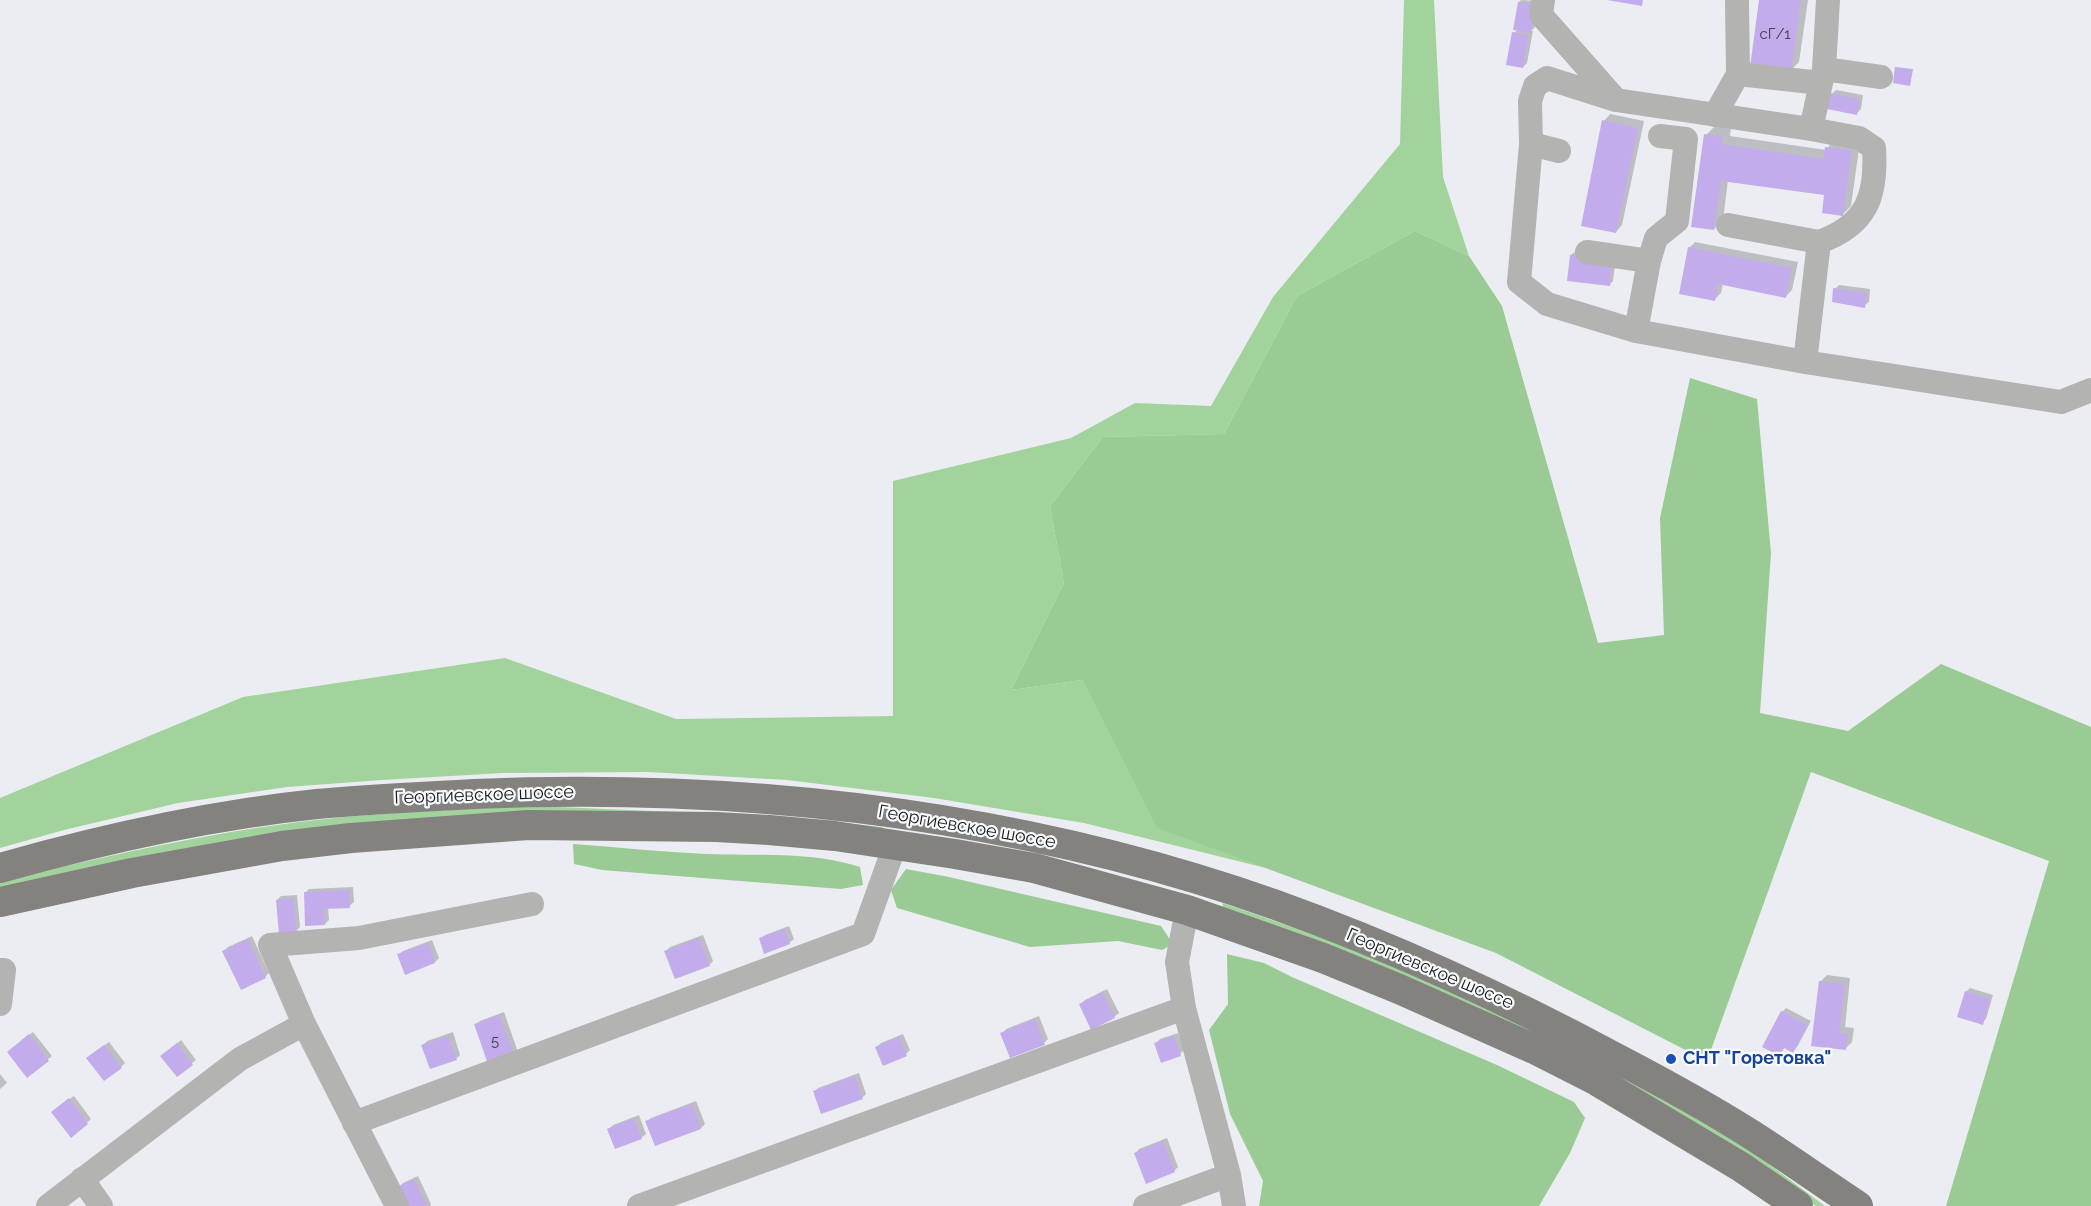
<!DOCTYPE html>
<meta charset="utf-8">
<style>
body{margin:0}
canvas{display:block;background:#ebedf2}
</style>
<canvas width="2091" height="1206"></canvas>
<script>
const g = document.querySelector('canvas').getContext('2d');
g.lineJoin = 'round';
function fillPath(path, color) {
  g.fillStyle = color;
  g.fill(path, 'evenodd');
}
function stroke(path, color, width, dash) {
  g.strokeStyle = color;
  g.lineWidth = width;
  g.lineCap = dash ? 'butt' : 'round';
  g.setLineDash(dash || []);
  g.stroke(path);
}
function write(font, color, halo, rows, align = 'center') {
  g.font = font + ' Raleway,sans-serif';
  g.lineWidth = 4.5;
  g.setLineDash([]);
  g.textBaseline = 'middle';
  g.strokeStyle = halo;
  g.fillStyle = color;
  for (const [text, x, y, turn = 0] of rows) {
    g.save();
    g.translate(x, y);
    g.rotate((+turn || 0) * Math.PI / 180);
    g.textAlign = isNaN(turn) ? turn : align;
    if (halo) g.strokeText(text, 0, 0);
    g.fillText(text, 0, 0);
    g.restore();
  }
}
fillPath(new Path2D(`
 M1404,0H1434L1443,177L1469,256L1415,231L1297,296L1224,434L1103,437L1050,506L1064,583L1011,690L1082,680L1157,827L1266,868L1084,823L934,798L787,780L648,772L503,773L382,780L287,787L178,803L64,830L0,848V798L243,697L505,658L676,719L893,716V481L1071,438L1135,403L1211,406L1273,297L1400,144Z
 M535,806L772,816L882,827L888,831L626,816L0,891V882C113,854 228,828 344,817C408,811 472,809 535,806Z
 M1223,903L1409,968L1674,1103L1750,1150L1825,1206H1816L1746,1155L1221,913Z`), '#a2d39d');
fillPath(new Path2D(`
 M1415,231L1469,256L1502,306L1598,643L1664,635L1660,518L1690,378L1757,399L1771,553L1760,713L1848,731L1941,664L2091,727V1206H1946L2049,861L1811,772L1707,1061L1496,953L1157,828L1082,680L1011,690L1064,583L1050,506L1103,437L1224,434L1297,296Z
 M573,844C617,847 661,852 706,854C757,856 811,851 860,867L863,885L841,889L602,870L574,864Z
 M906,869L949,877L1161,926L1173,944L1162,950L1118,941L1030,947L897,908L891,890Z
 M1227,954L1264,963L1292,977L1497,1065L1574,1102L1585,1118L1570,1153L1539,1206H1259L1263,1181L1230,1114L1209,1030L1228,1004Z`), '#9acb95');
fillPath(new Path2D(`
 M1521,0L1539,1L1535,27L1531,31H1533L1527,63L1523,67L1514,33L1518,29L1519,2Z
 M1760,0H1808L1799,62L1790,71Z
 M1836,90L1863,95L1861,109L1857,113L1832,94Z
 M1610,114L1644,121L1622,225L1616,232L1604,121Z
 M1715,126L1731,128L1730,136L1826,150L1835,138L1860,142L1851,206L1842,215L1826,194L1728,180L1723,220L1714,229L1706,135Z
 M1695,242L1798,262L1792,290L1786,296L1723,284L1721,293L1715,299L1689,248Z
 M1576,251L1616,257L1613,281L1609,285L1571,255Z
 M1839,285L1870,289L1869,302L1864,306L1835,289Z
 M353,887L354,902L349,906L328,907L329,920L325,924L305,893L309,889Z
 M297,895L300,927L296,931L277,900L281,896Z
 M789,926L794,939L789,943L760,939L765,935Z
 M703,935L713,961L709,965L666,951L670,947Z
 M252,936L269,973L265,977L224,951L228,947Z
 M432,940L439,958L435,962L406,973L399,955L403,951Z
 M1827,975L1850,978L1845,1027L1854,1028L1852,1042L1846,1048L1813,1044L1820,982Z
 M1970,988L1993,995L1986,1019L1982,1023L1966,992Z
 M1107,989L1119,1013L1114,1017L1081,1004L1085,1000Z
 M1786,1008L1811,1021L1797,1047L1793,1051L1785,1047L1779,1054L1782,1012Z
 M504,1012L518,1052L514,1056L476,1025L480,1021Z
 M1039,1016L1048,1039L1044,1043L1002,1034L1006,1029Z
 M33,1032L52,1056L28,1076L13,1048Z
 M453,1032L460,1055L456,1059L423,1045L427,1041Z
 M1178,1033L1184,1050L1180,1054L1156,1043L1160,1039Z
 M903,1034L910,1050L906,1054L884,1064L877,1047L881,1043Z
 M181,1040L196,1060L177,1075L166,1052Z
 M109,1042L125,1063L121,1067L92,1054Z
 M859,1073L866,1094L862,1098L814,1092L818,1088Z
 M0,1074L7,1083L0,1089Z
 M74,1096L91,1119L71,1136L57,1108Z
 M696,1101L705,1124L701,1128L656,1144L647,1122L651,1118Z
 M639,1115L646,1134L641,1138L609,1129L613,1125Z
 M1167,1138L1178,1167L1174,1171L1135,1154L1139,1149Z
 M418,1176L431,1204L430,1206H408L399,1187L403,1183Z`), '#0003');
fillPath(new Path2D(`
 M1607,0H1643L1642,6Z
 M1759,0H1801L1791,73L1750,67Z
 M1518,2L1536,4L1531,33L1513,30Z
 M1512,32L1529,35L1523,68L1506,65Z
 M1895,67L1913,69L1910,86L1893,83Z
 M1830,93L1860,99L1857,115L1827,109Z
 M1602,120L1638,128L1616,233L1581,226Z
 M1704,134L1723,137L1722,144L1823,159L1825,147L1852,150L1843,216L1822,213L1824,195L1721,181L1714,230L1691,227Z
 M1688,247L1792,268L1786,298L1718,284L1715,301L1679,294Z
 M1570,255L1613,260L1610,286L1567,281Z
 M1833,288L1867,293L1865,308L1832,302Z
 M349,890L350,908L324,909L325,925L305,926L304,892Z
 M293,898L297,933L279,934L276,900Z
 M785,929L790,944L764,954L759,938Z
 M699,938L710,966L675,979L664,951Z
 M248,939L266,978L241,990L222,951Z
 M428,943L435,963L405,975L397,954Z
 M1819,981L1845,984L1839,1033L1848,1034L1846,1050L1811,1046Z
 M1965,991L1990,999L1983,1025L1957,1017Z
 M1103,992L1115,1018L1091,1030L1079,1004Z
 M1781,1011L1808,1025L1793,1053L1784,1048L1780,1056L1762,1047Z
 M499,1015L515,1057L489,1067L474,1024Z
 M1035,1019L1045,1045L1010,1058L1000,1033Z
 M29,1034L49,1061L27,1078L7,1052Z
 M448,1036L457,1060L430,1069L421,1045Z
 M1174,1036L1181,1056L1161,1063L1154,1043Z
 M899,1037L907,1056L883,1066L875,1047Z
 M177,1043L193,1065L177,1077L160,1056Z
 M104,1045L122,1068L104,1081L86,1058Z
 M855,1076L863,1099L821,1114L813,1091Z
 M69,1098L88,1124L71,1138L51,1112Z
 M692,1104L701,1129L655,1146L645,1121Z
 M634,1118L642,1139L615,1149L607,1129Z
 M1163,1141L1175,1172L1146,1184L1134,1153Z
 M414,1179L427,1206H406L397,1187Z`), '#c3aceb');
stroke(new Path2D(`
 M1543,0L1541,15L1616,100
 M1824,69L1881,77
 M1738,74L1821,83
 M1715,115L1738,74L1737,0
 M1811,129L1824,69L1828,0
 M1531,144L1559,151
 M1728,225L1819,242
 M1587,252L1649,261
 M1636,331L1649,261L1656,238L1677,221L1686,139L1660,136
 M1805,362L1819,242C1867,225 1877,196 1874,148L1859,138L1811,129L1616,100L1547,78L1535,86L1530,101L1531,144L1519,282L1547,304L1636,331L1805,362L2061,402L2091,390
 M1187,910L1177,962L1184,1008L1229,1175L1234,1206
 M0,970H4L0,1004
 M354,1123L863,934L895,845
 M82,1179L101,1206
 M48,1206L240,1059L304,1024
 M397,1206L304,1024L270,945L359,938L532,904
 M639,1206L1184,1008
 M1145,1206L1229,1175`), '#b3b3b1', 24);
stroke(new Path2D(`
 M0,868C103,839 210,815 317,804C369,799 422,797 474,794C746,783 1019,814 1276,905C1393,947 1506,999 1616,1058C1662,1082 1708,1107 1752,1135C1788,1158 1823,1183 1858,1206
 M0,902L132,873L282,846L351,838L528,825L716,827L769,830L835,836L955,854L1034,868L1187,910L1323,958L1399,989L1534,1049L1597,1081L1741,1167L1798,1206`), '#83827e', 30);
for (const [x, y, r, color] of [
 [1671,1059,6,"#1a4fb4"]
]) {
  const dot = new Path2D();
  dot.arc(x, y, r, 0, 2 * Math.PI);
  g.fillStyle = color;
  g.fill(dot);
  stroke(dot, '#f8fbfe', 2);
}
write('15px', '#454051', null, [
 ["сГ/1",1775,34],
 ["5",495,1041]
]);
write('18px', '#1b1c1e', '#f8fbfe', [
 ["Георгиевское шоссе",484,795,-2],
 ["Георгиевское шоссе",967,827,10],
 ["Георгиевское шоссе",1430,969,23]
]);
write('bold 18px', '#164399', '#f8fbfe', [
 ["СНТ \"Горетовка\"",1683,1059]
], 'left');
</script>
